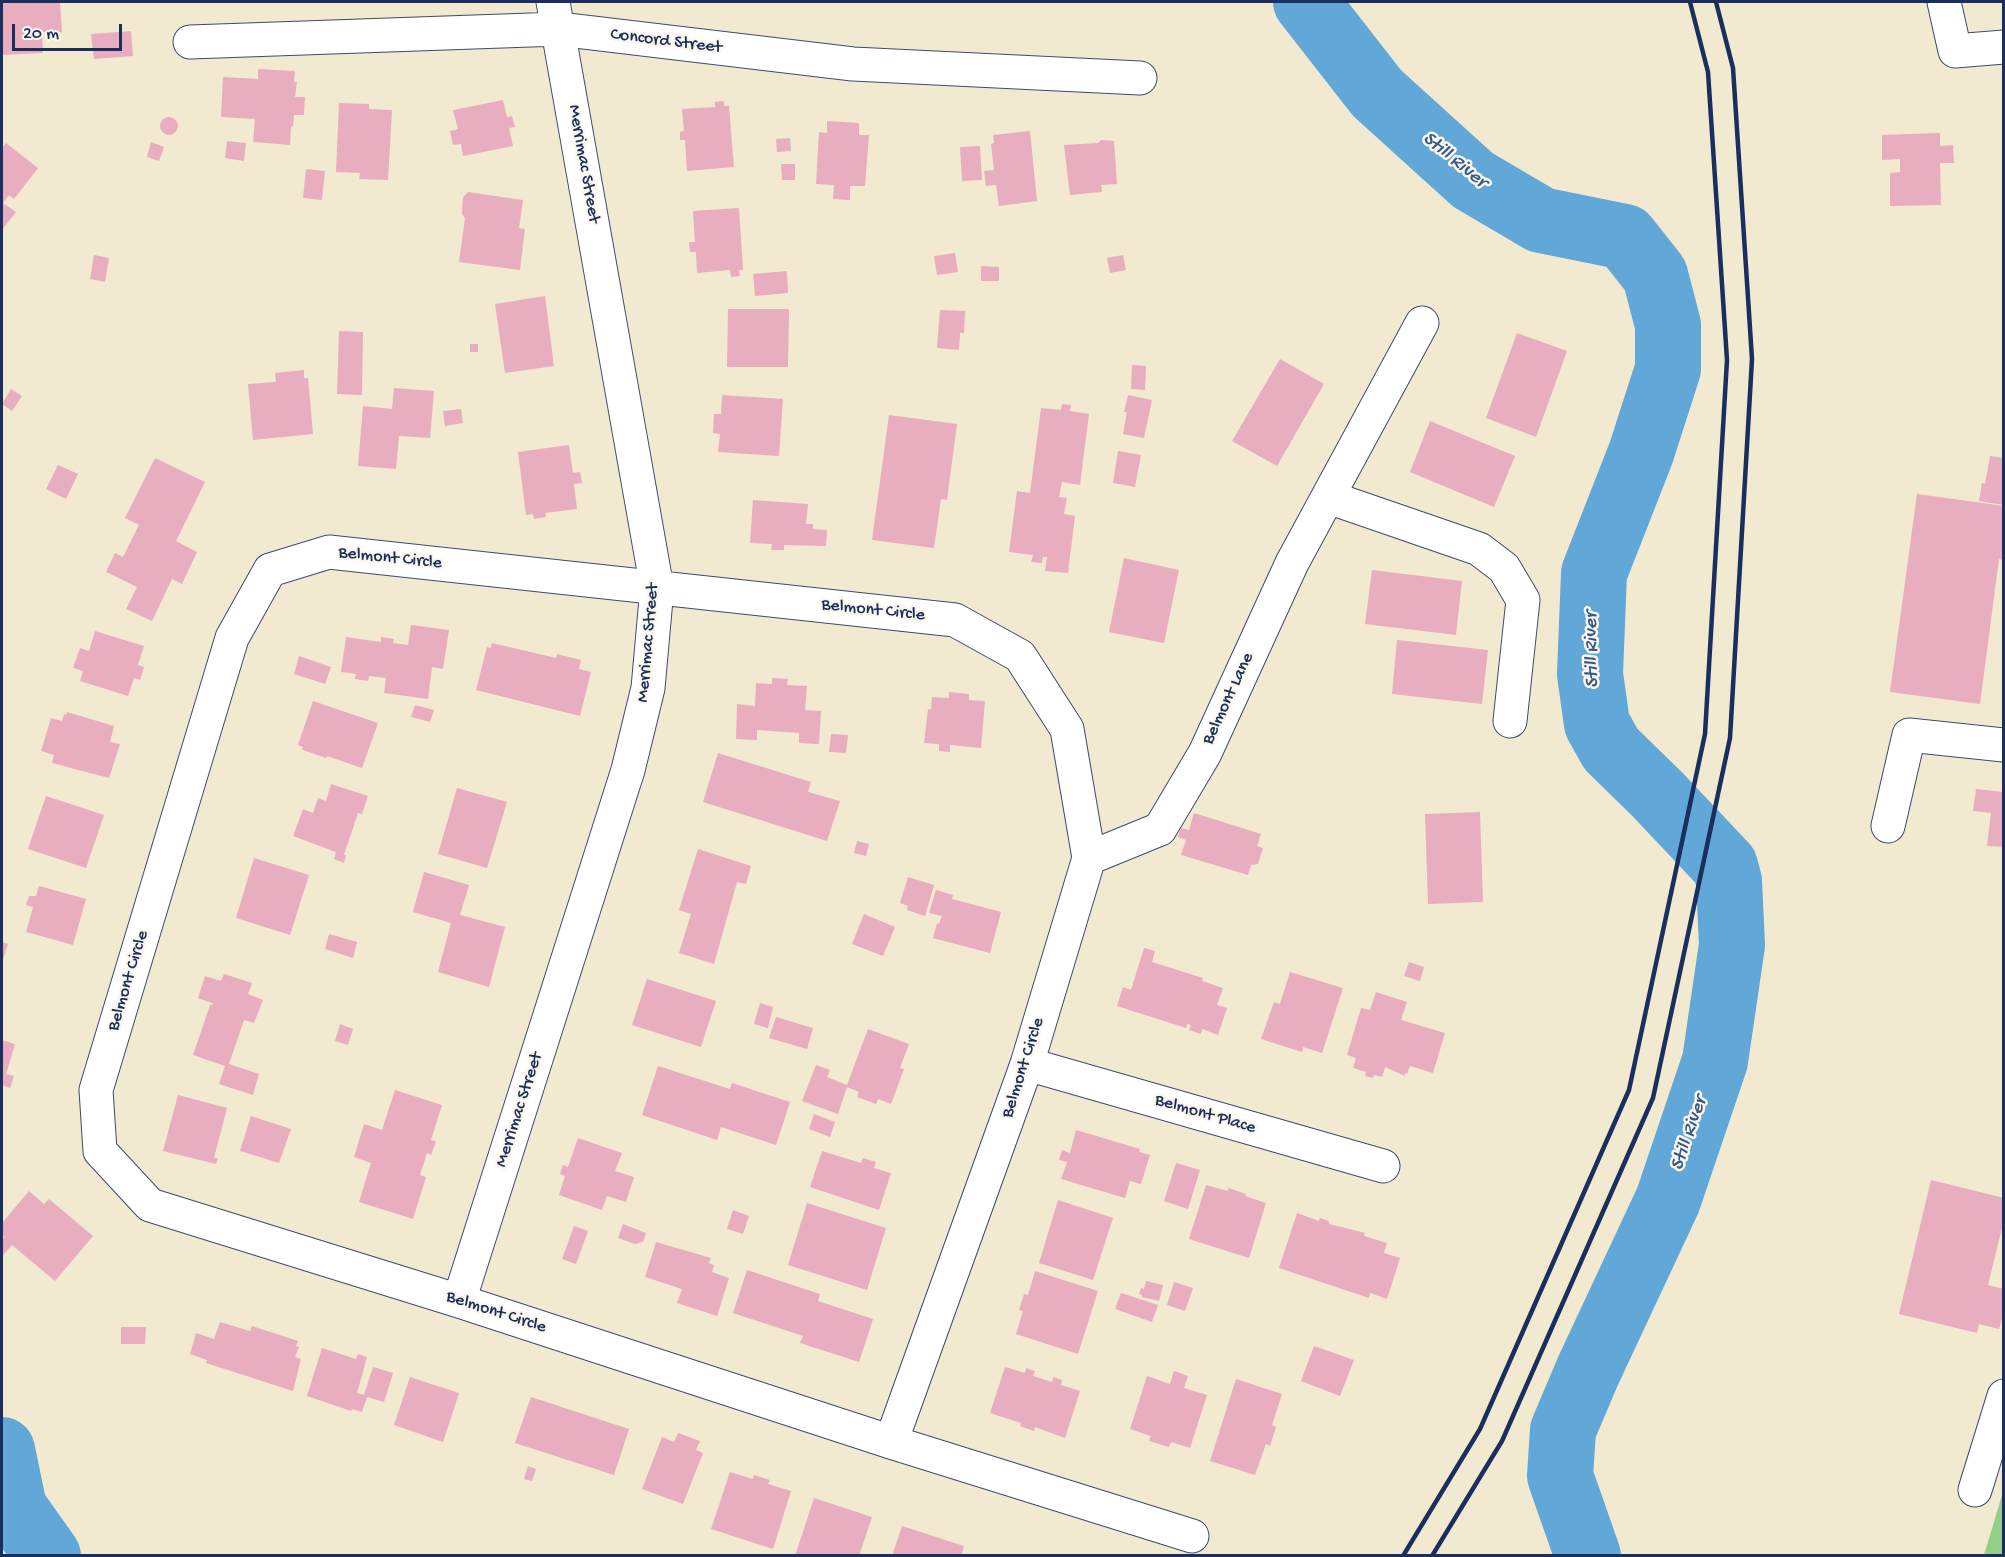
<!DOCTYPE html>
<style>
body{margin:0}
#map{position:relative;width:2005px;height:1557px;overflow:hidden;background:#f2e9d1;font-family:"Gochi Hand",sans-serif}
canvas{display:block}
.frame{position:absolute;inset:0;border:3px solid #1b2f5e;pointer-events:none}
.scale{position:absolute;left:12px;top:24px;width:110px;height:27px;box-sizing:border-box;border:3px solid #1b2f5e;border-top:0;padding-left:8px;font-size:18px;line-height:21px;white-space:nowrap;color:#1b2f5e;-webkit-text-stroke:4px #fbf7ec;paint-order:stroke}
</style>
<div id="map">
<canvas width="2005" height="1557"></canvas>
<div class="frame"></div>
<div class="scale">20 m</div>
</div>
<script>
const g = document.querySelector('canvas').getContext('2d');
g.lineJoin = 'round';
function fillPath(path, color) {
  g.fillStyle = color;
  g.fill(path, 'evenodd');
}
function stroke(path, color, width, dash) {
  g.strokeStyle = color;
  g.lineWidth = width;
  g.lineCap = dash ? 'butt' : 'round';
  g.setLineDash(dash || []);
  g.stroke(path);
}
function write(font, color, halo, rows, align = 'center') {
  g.font = font + ' "Gochi Hand",sans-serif';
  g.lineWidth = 5;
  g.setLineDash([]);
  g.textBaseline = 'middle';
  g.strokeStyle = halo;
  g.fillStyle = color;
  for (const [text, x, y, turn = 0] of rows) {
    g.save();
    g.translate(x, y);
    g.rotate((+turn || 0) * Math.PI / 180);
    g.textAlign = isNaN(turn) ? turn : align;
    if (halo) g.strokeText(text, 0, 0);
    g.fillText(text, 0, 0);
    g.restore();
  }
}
fillPath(new Path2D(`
 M2003,1492V1555H1984Z`), '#90d087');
stroke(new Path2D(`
 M1306,2L1377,93L1473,180L1541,220L1625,237L1655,275L1668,325V369L1641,453L1594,573L1590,674L1597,724L1611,749L1658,795L1725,866L1729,881L1732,945L1715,1061L1668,1200L1588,1371L1563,1430L1560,1476L1588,1556
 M2,1450L14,1508L48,1556`), '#61a7d7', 66);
fillPath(new Path2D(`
 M2,2H60L62,32H42L43,53L2,55Z
 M131,31L133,56L94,59L91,34Z
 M258,69L295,71L294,82H297L295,97H305L304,115H294L293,127L291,126L290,145L253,142L255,119L221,117L223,77L258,79Z
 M503,100L507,117L512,116L515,127L509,128L513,146L463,156L461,144L453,145L450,131L458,129L453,110Z
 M724,101V106H729L734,167L687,171L685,140H680V132L684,131L682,109L715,107V102Z
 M339,103L369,104V109L392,110L388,180L359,179L360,173L336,172Z
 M160 126a9 9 0 1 1 18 0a9 9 0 1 1-18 0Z
 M827,121L859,123V135H869L865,186H850V200L833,199L834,185L816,184L819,132L827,133Z
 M1030,131L1037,201L999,206L996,185L986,186L984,171L994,170L991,144L994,143L993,135Z
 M1940,133V146L1953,145L1954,163H1940L1941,205L1890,206V173L1900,172V159L1882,160V135Z
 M790,138L791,151L777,152L776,139Z
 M1101,140L1114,141L1117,184L1101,185L1102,192L1070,195L1064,145L1098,143Z
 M227,141L246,143L244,161L225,158Z
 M151,142L164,147L159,161L147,157Z
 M6,143L38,168L14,199L9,195L3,203L16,212L2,230V148Z
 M980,146L982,180L962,181L960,147Z
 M781,164H795V180H782Z
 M306,169L325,171L322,200L303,198Z
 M468,192L523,200L519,228L525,229L520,270L459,262L465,218L462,214L463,197Z
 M739,208L743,270H739L740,276L731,277L730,270L697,273L696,252H690L689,242H695L693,211Z
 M955,253L958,272L937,275L934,256Z
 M94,255L109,258L105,282L90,279Z
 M1123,255L1126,270L1110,273L1107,258Z
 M981,266L999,267V281H981Z
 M787,271L788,293L755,296L753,274Z
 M545,296L554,366L505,373L495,304Z
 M728,309H789L788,367H727Z
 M940,310L965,311L964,333H960L959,350L937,348Z
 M339,331L363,332L362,395L337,394Z
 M1517,333L1567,351L1536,437L1486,418Z
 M470,344H478V352H470Z
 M1280,359L1324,384L1277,466L1232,441Z
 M1132,365L1146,366L1145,390L1131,389Z
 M304,370V378H308L313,434L253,440L248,384L276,382L275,373Z
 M394,388L434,391L430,438L399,436L396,469L358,466L363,406L392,409Z
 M11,389L22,396L12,411L2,404Z
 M722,395L783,399L779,456L718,452L720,434L713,433L714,414H721Z
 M1128,395L1152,400L1144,438L1123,434L1127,412H1124Z
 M1062,404L1071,405L1070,411L1089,414L1080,485L1062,482L1059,497L1067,498L1064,514L1075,516L1068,573L1045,571L1047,557H1043L1042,563L1031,562L1033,555L1009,552L1017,491L1030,493L1041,408L1061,410Z
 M461,409L463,423L445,426L443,411Z
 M889,415L957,424L947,500L941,499L934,548L872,540Z
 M1430,421L1515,456L1494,507L1410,472Z
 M569,445L573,473L580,472L582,483L574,484L577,509L545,513L546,517L534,519L533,514L526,515L518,452Z
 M1118,451L1141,455L1135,487L1113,483Z
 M1990,456L2004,458V505L1979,501L1982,483L1985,484Z
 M155,458L205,482L176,541L197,552L182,584L172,579L152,621L126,609L137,587L106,572L115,553L123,557L139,525L125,518Z
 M58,465L78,474L66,499L46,489Z
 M1917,494L2004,506V560L1999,559L1980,704L1890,692Z
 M753,500L808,504L806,524H813V529L827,530L826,546L784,545V550H771L772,544L750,543Z
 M1124,558L1179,570L1164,643L1109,632Z
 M1372,570L1462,581L1456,635L1365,624Z
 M411,625L449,630L443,669L432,667L428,699L384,693L386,678L369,676L368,681L355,679L356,674L341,672L346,637L381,642V637L394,639L393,643L408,645Z
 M95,631L144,646L138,665L144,667L140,680L134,678L128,696L80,681L83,671L73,668L80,648L89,651Z
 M1397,640L1488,650L1482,704L1392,694Z
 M492,643L556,658L557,654L581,660L579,669L591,672L580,716L476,690L487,647L491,648Z
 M299,656L331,667L325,684L294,674Z
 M772,678L788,679L787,685L807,686L805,710L821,711L819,744L799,743V733L757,730V740L736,739L737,704L755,706L756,683L772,684Z
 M949,692L969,694V700L985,701L981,748L950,745V752L939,751V744L924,743L928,709L931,710L932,697L949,698Z
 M313,701L378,723L362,768L327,756L326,758L303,750H302L303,747L298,745Z
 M415,705L434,710L430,722L411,717Z
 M67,712L114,726L110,742L120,744L109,778L52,763L54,755L41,751L51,718L62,721L64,714L66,715Z
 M831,734L848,735L846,753L829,752Z
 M718,753L811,782L808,792L840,801L827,841L703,802Z
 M331,784L368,796L362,814L358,813L344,855H346L344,863L334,859L336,852L293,836L303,809L313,813L318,798L326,801Z
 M457,788L507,802L487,868L438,854Z
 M1976,789L2004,792V847L1987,846L1991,813L1973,811Z
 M46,796L104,815L86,868L28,849Z
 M1480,812L1483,902L1428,904L1425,814Z
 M1194,813L1261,834L1257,846L1263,848L1258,864L1251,865L1248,875L1181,855L1186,840L1178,837L1181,828L1189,830Z
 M857,841L869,844L866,856L854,853Z
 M698,849L751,866L746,884L737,882L714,964L679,953L691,914L679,910Z
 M254,858L309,875L290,935L236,918Z
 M424,872L469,885L460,915L505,927L489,987L438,972L451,923L413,912Z
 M908,877L934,885L925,916L907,910L908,906L900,903Z
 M39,886L86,899L73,945L26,932L33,907L26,905L29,896H36Z
 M936,890L953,895L952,899L1001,912L990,953L933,938L937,923L939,924L942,916L929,913Z
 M864,914L895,927L883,956L852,944Z
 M329,934L357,942L353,958L325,949Z
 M2,942L8,944L2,963Z
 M1144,948L1155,951L1152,962L1203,978L1202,981L1223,988L1217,1005L1227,1008L1218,1035L1202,1029L1201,1034L1189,1030L1191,1025L1187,1024L1186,1028L1117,1006L1123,987L1131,990Z
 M1409,962L1424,967L1420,981L1404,976Z
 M1290,972L1343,988L1322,1053L1303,1047L1302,1052L1261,1039L1274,1002L1280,1004Z
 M224,974L252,983L248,994L263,1000L254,1023L244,1020L229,1064L259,1074L253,1095L219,1084L225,1066L193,1055L210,1005L214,1004L198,998L205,976L221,981Z
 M647,979L716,1001L701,1047L632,1025Z
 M1376,992L1407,1002L1401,1020L1445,1033L1433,1073L1410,1066L1407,1074L1405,1073V1076L1385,1067L1382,1077L1374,1075L1373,1078L1365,1076L1366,1072L1353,1068L1356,1058L1347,1055L1361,1008L1370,1010Z
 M760,1003L773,1007L768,1028L754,1024Z
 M776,1017L813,1028L807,1049L769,1038Z
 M340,1024L353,1029L348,1045L335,1041Z
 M868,1029L909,1044L900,1068L904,1069L891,1104L878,1099L876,1104L857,1097L859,1092L847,1087L838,1114L802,1101L816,1065L830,1070L827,1077L847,1085Z
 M2,1040L15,1044L6,1074L14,1076L10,1088L2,1085Z
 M658,1066L730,1089L732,1083L790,1102L776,1145L721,1127L717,1140L642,1115Z
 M395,1090L442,1105L431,1140L436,1141L431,1155L427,1153L420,1175L426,1177L413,1219L359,1202L371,1163L354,1157L364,1124L382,1130Z
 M178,1095L227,1108L214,1158H218L216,1164L163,1151Z
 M814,1114L835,1122L830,1137L809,1129Z
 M251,1116L291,1129L279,1163L240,1151Z
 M1076,1130L1140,1149L1139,1152L1150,1155L1141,1184L1130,1181L1125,1198L1061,1179L1067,1162L1059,1160L1062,1150L1070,1153Z
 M578,1138L622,1153L615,1171L634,1177L626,1202L607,1196L602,1210L559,1195L565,1176L560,1174L563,1165L568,1167Z
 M822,1151L861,1163L863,1158L876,1162L874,1168L891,1173L879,1210L810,1187Z
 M1176,1163L1200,1170L1188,1209L1164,1201Z
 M1931,1180L2004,1198V1220L1988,1285L2004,1289V1311L1999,1329L1979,1324L1977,1333L1899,1314Z
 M1206,1185L1228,1191V1188L1246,1194L1245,1196L1266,1203L1249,1258L1189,1239Z
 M29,1191L44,1204L49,1199L93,1236L55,1281L12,1245L3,1255L2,1254V1240L4,1237L2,1235V1223Z
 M1058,1200L1113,1218L1093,1280L1039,1263Z
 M807,1203L886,1228L867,1290L788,1265Z
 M733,1210L749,1216L743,1234L727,1229Z
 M1297,1213L1319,1221L1320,1218L1329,1221V1224L1365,1233L1364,1236L1387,1243L1384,1253L1400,1258L1387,1299L1370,1293L1369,1298L1279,1268Z
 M623,1224L646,1233L643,1242L635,1244L618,1238Z
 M574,1226L588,1231L576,1264L562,1259Z
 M656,1242L711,1258L709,1263L714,1265L712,1272L729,1278L717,1316L677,1303L682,1289L645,1277Z
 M747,1270L820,1294L818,1301L873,1319L859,1362L800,1343L803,1336L733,1313Z
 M1035,1271L1098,1291L1078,1354L1016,1334L1023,1311L1019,1310L1024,1294L1028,1295Z
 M1146,1281L1163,1285L1159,1301L1142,1297V1295L1139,1294L1141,1288L1144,1289Z
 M1174,1282L1193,1288L1185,1311L1167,1305Z
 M1121,1293L1158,1305L1152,1322L1115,1309Z
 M220,1322L250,1331L252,1326L298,1341L296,1346L299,1347L295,1357L301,1359L293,1391L206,1363L207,1360L190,1354L196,1333L214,1339Z
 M121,1327H146L145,1344H121Z
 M1314,1346L1354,1360L1340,1396L1301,1381Z
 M322,1348L356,1359L358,1354L367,1357L357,1393L364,1395L373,1367L393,1373L384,1402L367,1397L362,1412L352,1409L351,1411L307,1396Z
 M1005,1367L1025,1373L1026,1368L1035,1371L1033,1376L1052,1382L1053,1377L1062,1380L1061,1385L1080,1391L1065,1438L1035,1427L1034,1431L1020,1426L1021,1423L990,1413Z
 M1174,1371L1188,1376L1184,1388L1207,1395L1190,1448L1171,1442L1169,1447L1149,1441L1151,1436L1130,1429L1147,1376L1170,1384Z
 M410,1377L459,1393L443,1442L394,1425Z
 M1236,1379L1282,1394L1272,1425L1276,1427L1270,1446L1266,1444L1255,1475L1210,1461Z
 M531,1397L629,1429L614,1475L515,1443Z
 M678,1433L700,1441L696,1450L703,1453L683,1504L642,1489L662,1437L674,1442Z
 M528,1466L536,1469L532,1481L524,1479Z
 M730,1472L753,1479L754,1475L770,1480L768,1484L791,1491L773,1549L711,1529Z
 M814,1498L872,1517L859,1556H795Z
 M902,1526L964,1546L961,1556H892Z`), '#e8adbf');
const minor = new Path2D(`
 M1944,2L1955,51L2004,47
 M190,42L559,29L853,64L1140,78
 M1328,497L1479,549L1504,568L1523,600L1510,721
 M1888,826L1909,735L2004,745
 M1089,858L1160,829L1205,753L1292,563L1422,323
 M1027,1064L1383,1166
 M459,1301L628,770L648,688L657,588L553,2
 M891,1442L1027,1064L1089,858L1067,729L1020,656L955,620L329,552L270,570L232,638L96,1090L100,1151L150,1205L459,1301L891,1442L1192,1536
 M1975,1490L2004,1396`);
stroke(minor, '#3b4b6f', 35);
stroke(minor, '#fff', 33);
stroke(new Path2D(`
 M1403,1556L1480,1429L1629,1090L1705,734L1727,360L1708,72L1690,2
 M1432,1556L1502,1441L1653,1098L1730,738L1752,359L1733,68L1716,2`), '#1b2f5e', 4.5);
write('18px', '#1b2f5e', '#fbf7ec', [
 ["Concord Street",666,42,7],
 ["Merrimac Street",583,164,80],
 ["Belmont Circle",390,559,6],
 ["Belmont Circle",873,611,6],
 ["Merrimac Street",649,643,-85],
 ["Belmont Lane",1229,699,-65],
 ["Belmont Circle",129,981,-73],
 ["Belmont Circle",1024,1068,-72],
 ["Merrimac Street",520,1110,-72],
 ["Belmont Place",1205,1115,16],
 ["Belmont Circle",496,1313,18]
]);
write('italic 20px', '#345988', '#fbf7ec', [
 ["Still River",1454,161,39],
 ["Still River",1593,650,-91],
 ["Still River",1690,1134,-71]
]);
</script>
